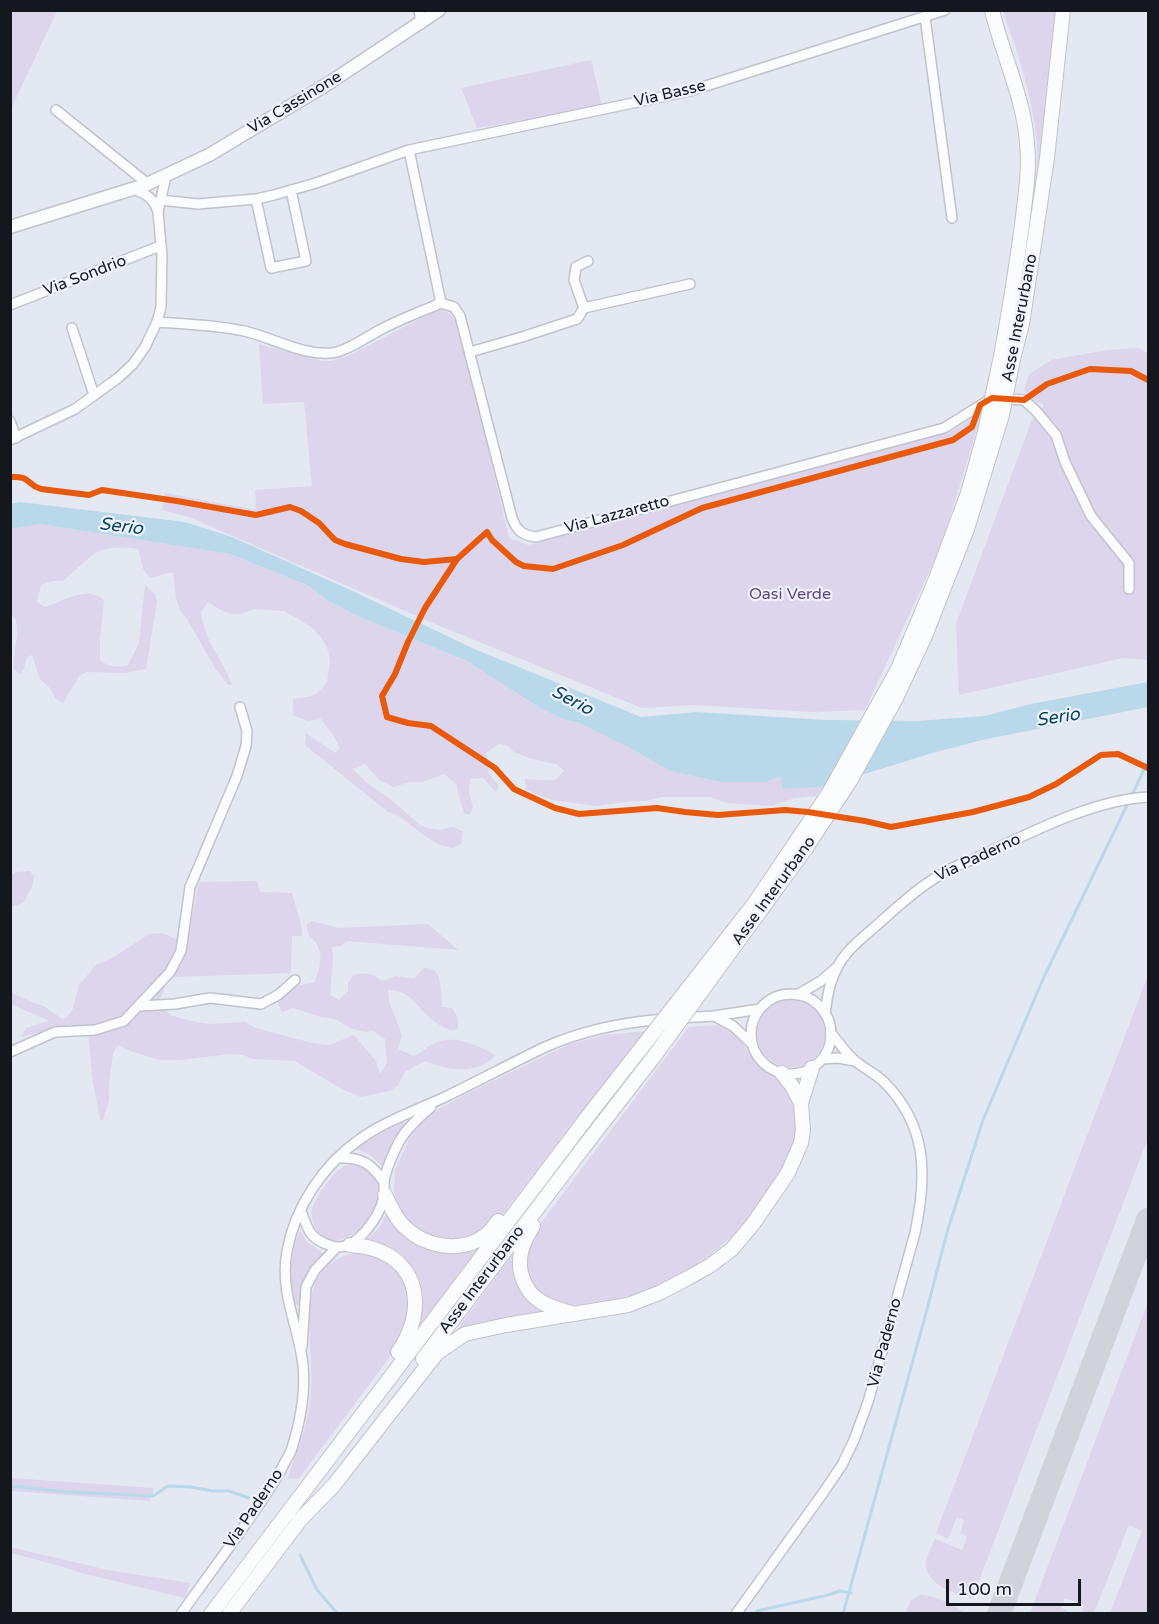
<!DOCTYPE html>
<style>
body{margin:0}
#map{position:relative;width:1159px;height:1624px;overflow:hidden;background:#e3e8f2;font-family:"Varela Round",sans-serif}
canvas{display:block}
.frame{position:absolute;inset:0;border:12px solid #15171e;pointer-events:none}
.scale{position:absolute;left:946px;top:1579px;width:135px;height:27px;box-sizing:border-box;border:3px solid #15171e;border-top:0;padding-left:8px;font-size:18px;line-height:21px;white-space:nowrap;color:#15171e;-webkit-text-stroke:4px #eef3fe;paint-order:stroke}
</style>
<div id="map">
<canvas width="1159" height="1624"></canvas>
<div class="frame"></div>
<div class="scale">100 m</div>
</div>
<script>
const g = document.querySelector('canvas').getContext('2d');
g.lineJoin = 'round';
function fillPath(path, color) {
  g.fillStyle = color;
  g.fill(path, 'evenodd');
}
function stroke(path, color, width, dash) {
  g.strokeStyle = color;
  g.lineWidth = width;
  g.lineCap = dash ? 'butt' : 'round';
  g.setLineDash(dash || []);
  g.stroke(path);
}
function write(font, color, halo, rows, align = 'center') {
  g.font = font + ' "Varela Round",sans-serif';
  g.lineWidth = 4.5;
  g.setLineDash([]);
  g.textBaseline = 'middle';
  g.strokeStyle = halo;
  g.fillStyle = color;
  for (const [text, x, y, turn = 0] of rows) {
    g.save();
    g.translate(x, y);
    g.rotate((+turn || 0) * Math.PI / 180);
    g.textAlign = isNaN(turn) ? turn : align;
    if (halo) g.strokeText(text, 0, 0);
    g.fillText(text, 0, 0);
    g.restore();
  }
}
fillPath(new Path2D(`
 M11,10L57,11L11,109L10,11Z
 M1003,11H1056L1035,197C1036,177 1039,156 1036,136C1032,93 1017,51 1003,11Z
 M591,60L602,106L477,128L461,88Z
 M439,309L449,313L459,323L509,538L528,545L952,431L982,413L941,546L865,710L813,712L694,705L642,708L435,624L189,517L162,510L165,493L256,510L255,490L312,486L304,402L263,404L259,344L321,361H331L350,355Z
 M1139,348L1148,354V660L1123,658L959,695L956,624L1033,417L1044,405L1035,401L1024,390L1029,374L1051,360L1108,350Z
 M40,524L230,554L309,586L327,600L360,617L467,661L540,708L563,719L579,723L630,748L670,771L721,782H766L781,776L784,789L823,787L816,796L795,798L771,806L728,803L710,797H662L646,801H632L597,806L552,800L526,790L525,779L538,780H555L564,771L557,764L544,762L530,758L514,752L506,745L498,744L486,753L489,774L499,786L496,792L483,778L470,779L469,792L473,807L470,815L464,813L456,784L444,774L422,782H410L393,787L379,780L365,764L353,769L366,782L390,799L419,824L426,828L440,830L452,827L463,831L461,844L453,848C445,846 436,844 430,839C414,830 406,817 388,812L305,745L306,733L335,753L340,748L333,735L321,719L308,721L293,715V699L312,696L318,693L327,682L330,662L328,650L321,637L310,626L284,611L254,609L241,614H232L223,611L208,602L201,612C204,641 222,658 232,685H228L215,668L187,619L180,610L176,599L173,572L150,578L143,569L138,549C94,543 93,556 63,581H53L41,585L37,602L45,607C64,601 87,585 104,600L100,639V660C108,667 118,668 128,665L139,643L145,585L155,594L157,602L146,669L124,673L86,672L79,676L63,703L56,699L49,687L40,679L32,655L27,657L24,668L20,675L14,669C12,653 22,630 14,617L11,616L10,529Z
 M30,871L34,877L32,886L23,903L11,907V875L16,872Z
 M257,881L260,892L292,893L301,925L302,936H292L291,973L173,977L184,958L199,882Z
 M312,921L338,928L428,924L458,950L347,941L341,946L332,947L333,958L330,995L339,1000L348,991V983L354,975C366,972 372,973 382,981L396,976L414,979L424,968C444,966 440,992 442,1007L452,1008L458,1018V1028L452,1031C444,1028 437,1024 431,1019C415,1005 412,991 388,990L389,1001L402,1035L398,1049L414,1056C422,1053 427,1046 435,1043C455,1034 478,1045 495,1055C478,1076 446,1070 425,1061L405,1072L398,1085L390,1091L360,1097L340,1088L295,1061L253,1059L243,1055L228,1054L181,1060H160L133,1052L118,1045L113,1053L109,1085V1100L103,1120H100L93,1082L88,1033L71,1025L21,1037L26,1028L49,1021L11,1004L10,992L31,1002L44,1006L62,1019L66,1018L73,1009L79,985L96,965L114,957L149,934L162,933L178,940L163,993L158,1001L170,1015L195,1022L211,1024L245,1022L256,1028L312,1043L329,1045L354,1035L376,1061L380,1074L387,1063L385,1039L373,1031L365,1032L352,1029L335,1019L321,1017L293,1008L282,1012L277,1001C288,989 299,984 315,982C318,971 323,960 319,949C315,936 307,941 307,924Z
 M1148,975V1138L972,1599C957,1593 929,1587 926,1567C925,1558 931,1548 935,1539L962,1550L967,1537L960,1533L964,1520L957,1517L948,1539L936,1533Z
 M757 1033a34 34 0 1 1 68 0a34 34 0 1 1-68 0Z
 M720,1025L730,1028L736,1033L756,1064L770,1075L783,1081L798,1111L797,1132L791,1159L753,1215L736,1233L709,1256L678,1276L650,1290L628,1296L583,1307L558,1306L535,1291L527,1277L525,1262L534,1232L689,1027Z
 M647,1031L594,1102L577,1118L504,1213L487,1230L456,1241L438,1239L412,1227L399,1209L394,1192L395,1170L411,1135L421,1121L439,1109L468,1093L570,1044L605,1035Z
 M404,1121L408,1124L385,1166H382L370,1155L357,1149L368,1140Z
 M354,1165C363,1167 373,1170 378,1178C392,1205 338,1268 315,1227C312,1221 311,1215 312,1209C315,1198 334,1170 345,1166C348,1165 351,1165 354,1165Z
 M388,1209L409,1235L481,1243L483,1248L423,1329L420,1325C429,1276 413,1255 366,1241L381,1225Z
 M300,1230L306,1241L324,1254L302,1288L300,1305L294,1306C290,1280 289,1254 300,1230Z
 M516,1249L517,1266L553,1315L453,1335Z
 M360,1252L386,1259L409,1283L407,1334L299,1478L287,1479C298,1450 309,1422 311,1391C316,1341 287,1264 360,1252Z
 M1148,1302V1613H1110L1142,1531L1129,1525L1094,1613H1082L1084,1605L1065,1598L1061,1608L1067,1610L1066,1613H1030Z
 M11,1478L154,1488L150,1501L11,1491Z
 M10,1547L108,1570L190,1583L185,1598L81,1573L67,1568L11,1553Z
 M920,1595C935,1595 954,1605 965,1613H906L911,1600Z`), '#dcd5ec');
fillPath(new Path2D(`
 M20,502L185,522L232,537L357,593L472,648L641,717L697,712L824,720L918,721L984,716L1031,704L1148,682V707L982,740L929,754L823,787L783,789L781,776L766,782H721L670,771L630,748L579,723L563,719L540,708L467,661L360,617L327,600L309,586L230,554L40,524L11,529L10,504Z`), '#b9d9ea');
stroke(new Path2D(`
 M1131,797L1148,761
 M10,1486L68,1492L153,1496L168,1486L191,1487L212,1491H229L249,1498
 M300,1555L317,1590L338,1614
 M757,1611L828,1595L840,1591L851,1593
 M843,1614L926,1313L948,1229L983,1120L1043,979L1128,803`), '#b9d9ea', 3);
stroke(new Path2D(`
 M999,1614L1148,1220`), '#d0d3d9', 24);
const minor = new Path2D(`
 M419,10L421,24
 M925,17L952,218
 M56,110L148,184
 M409,150L441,303
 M134,189C148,195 153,198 158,212
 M256,199L271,268L306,261L291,190
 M160,200L198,204L256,199L274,195L316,183L409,150L690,91L945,10
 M10,305L160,246
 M584,308L574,280L576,267L588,261
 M157,322C186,324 216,325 244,331C272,337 308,359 337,352C352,348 365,338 378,331C398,320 420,312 441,303L454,307L460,316L512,518C517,531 522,535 536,537L944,428L992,398L1024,400L1036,411L1056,435L1065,462L1091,516L1129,563V589
 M72,328L94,395
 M470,352L522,337L577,319L584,308L690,284
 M10,421L16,438
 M10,440L75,409L118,378L133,364L145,347L157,322L161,307L162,256L158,212L166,176
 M751 1034a40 40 0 1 1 80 0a40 40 0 1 1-80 0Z
 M797,995L821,981L836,968
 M139,1006L175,1004L210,998L261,1004L278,995L295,980
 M825,1014C827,999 829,984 836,970C844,952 862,938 876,926C906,899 935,872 974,859C1026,835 1091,800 1148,797
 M714,1016L733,1026L752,1044
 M679,1018L714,1016L760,1009
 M10,1052L55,1032L95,1030L124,1021L170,972L181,951L190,887L237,776L246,746L247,731L240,707
 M822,1059L838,1058L855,1061
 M339,1158C361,1157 371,1163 384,1182
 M301,1211C308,1231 311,1240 332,1246C356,1253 379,1217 384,1197C385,1192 384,1188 384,1183C385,1171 394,1151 400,1140C408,1127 419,1117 431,1107
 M302,1346L306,1287L315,1270L337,1247
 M181,1614C202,1584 224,1555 245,1525C258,1506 271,1488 282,1468C285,1461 290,1455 292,1448C301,1419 307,1388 302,1358C296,1320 280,1292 287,1251C295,1207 323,1165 360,1139C385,1121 417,1110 445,1097C478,1081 510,1064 543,1048C580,1031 624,1022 666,1019
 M736,1614L823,1493L842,1465L854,1440L868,1402L915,1233C927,1176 928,1126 884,1082C875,1073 863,1068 854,1060C845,1052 838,1041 830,1032`);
const major = new Path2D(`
 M10,227L145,185L209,155L329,83L439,10`);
const highway = new Path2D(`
 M992,10C1002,54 1024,98 1027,143C1030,170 1025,198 1022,225C1016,269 1009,313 1001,356
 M1013,359L1022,324L1047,158L1063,10
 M801,1103L812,1068
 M385,1195C390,1205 394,1215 401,1223C421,1246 460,1255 486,1235C490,1232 494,1226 498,1221
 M533,1226C527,1236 520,1248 520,1261C519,1273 526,1291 536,1298C546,1307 562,1310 575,1314
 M350,1245C361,1246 372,1247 382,1252C424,1271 422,1319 398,1352
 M423,1359L583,1148
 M299,1521L334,1485L437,1353L465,1334L506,1325L628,1305L659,1293L688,1278L711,1265L732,1249L753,1224L788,1173L801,1143L803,1130L801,1103L792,1086L782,1073
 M211,1614L592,1111
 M229,1614L304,1515`);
stroke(minor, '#c0c3cb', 12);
stroke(major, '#c0c3cb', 15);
stroke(highway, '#c0c3cb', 16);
stroke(minor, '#fbfcfd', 9);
stroke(major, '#fbfcfd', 12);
stroke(highway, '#fbfcfd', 14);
const highwayBridge = new Path2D(`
 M592,1111L754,904L829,793L898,669L935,581L968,493L985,432L1001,356
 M583,1148L655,1055L806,848L850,781L896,698L925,636L967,529L1002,415L1013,359`);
stroke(highwayBridge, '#c0c3cb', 16, []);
stroke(highwayBridge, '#fbfcfd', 14);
stroke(new Path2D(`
 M1148,380L1131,371L1090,369L1047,384L1024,400L992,398L980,405L972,427L953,440L702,508L623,545L553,569L524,566L516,562L492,540L487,532L457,559L425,608L408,642L395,674L382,696L387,717L408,723L431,726L495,768L514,789L555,808L579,814L657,808L685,812L718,815L785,810L808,812L865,821L891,827L973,812L1029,797L1056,784L1101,755L1118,754L1148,768
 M10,477C32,476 25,484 41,489L89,495L102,490L177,501L256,515L290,507L301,511L319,523L335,540L345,544L401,559L424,562L457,559`), '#e8590c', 6);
write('16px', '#15171e', '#eef3fe', [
 ["Via Basse",670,94,-13],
 ["Via Cassinone",295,103,-31],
 ["Via Sondrio",85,276,-21],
 ["Asse Interurbano",1020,318,-79],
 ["Via Lazzaretto",617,515,-15],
 ["Via Paderno",978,858,-25],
 ["Asse Interurbano",774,891,-54],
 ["Asse Interurbano",482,1280,-53],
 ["Via Paderno",885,1343,-75],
 ["Via Paderno",254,1509,-56]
]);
write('16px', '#62487a', '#eef3fe', [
 ["Oasi Verde",790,595]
]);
write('italic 18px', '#08445a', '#eef3fe', [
 ["Serio",121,527,7],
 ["Serio",572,701,28],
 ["Serio",1058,718,-9]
]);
</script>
